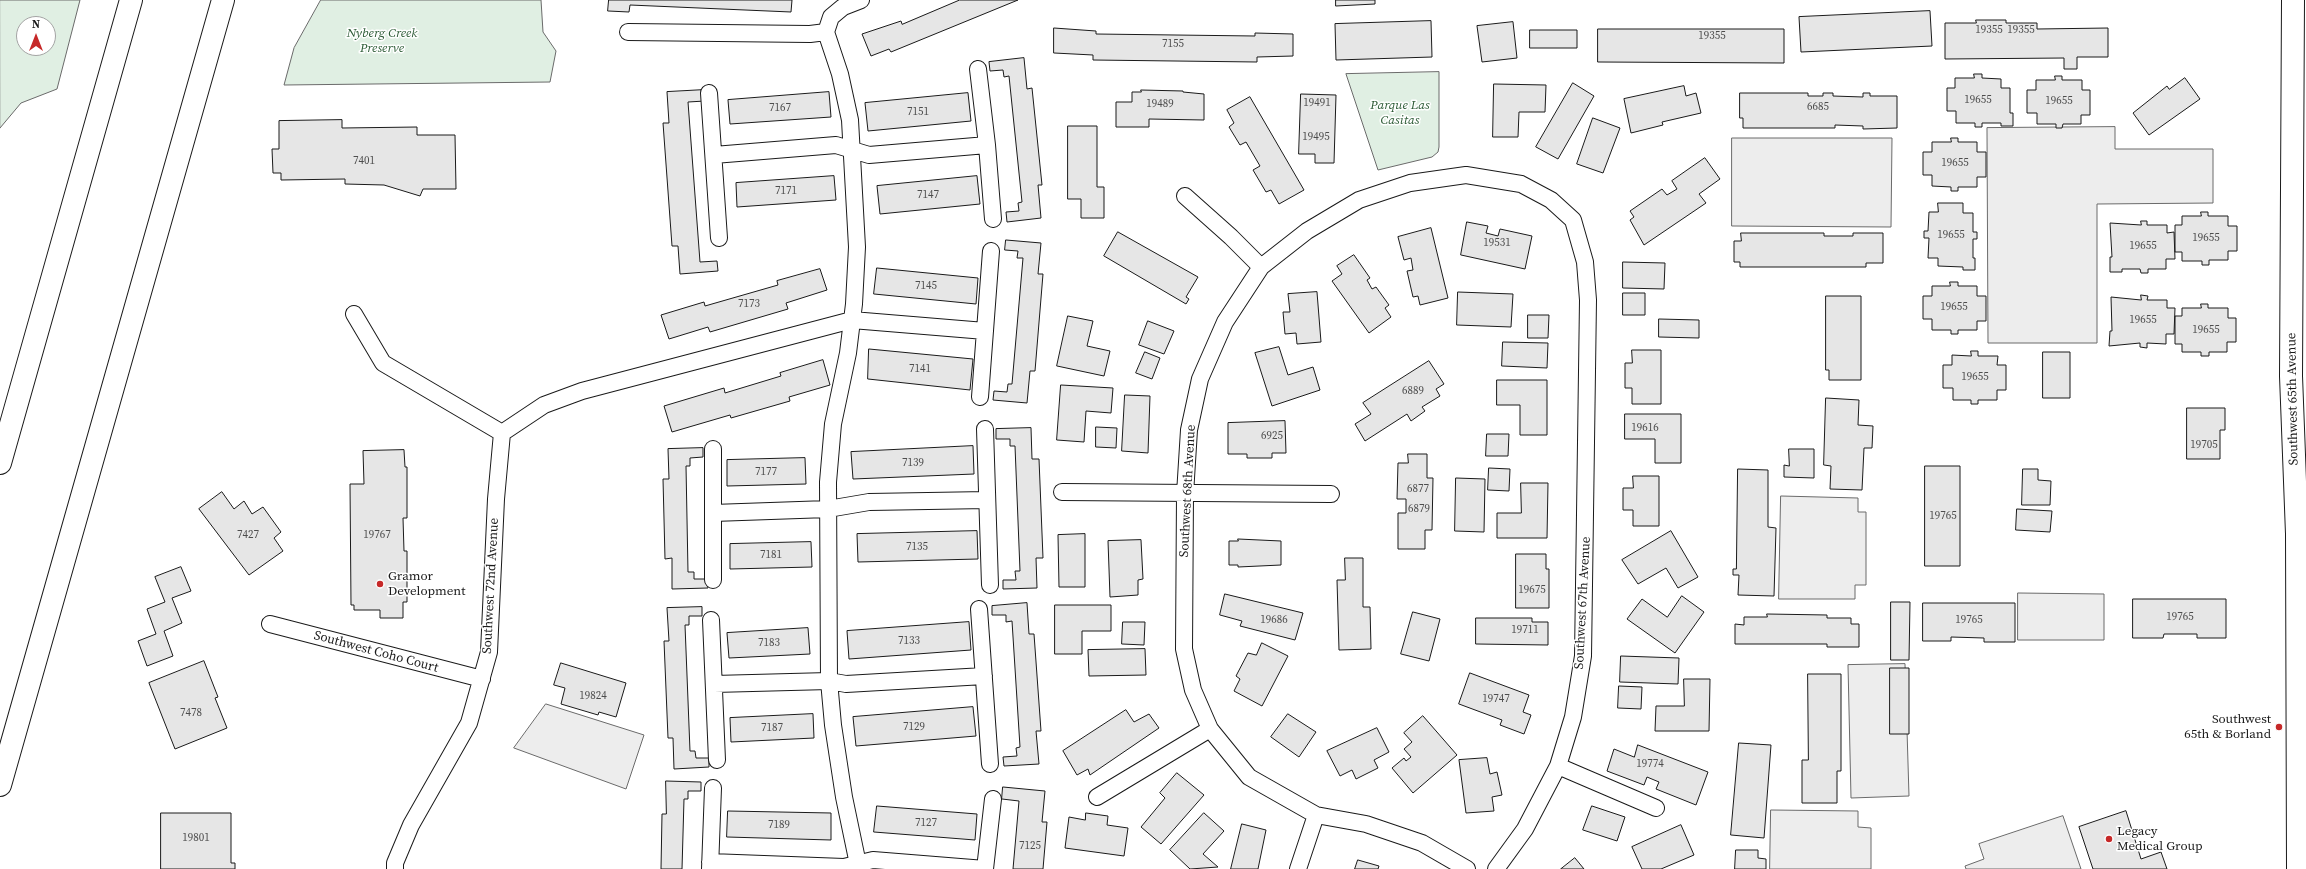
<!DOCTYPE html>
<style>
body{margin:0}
#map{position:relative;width:2306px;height:869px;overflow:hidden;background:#fff;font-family:"Source Serif 4",serif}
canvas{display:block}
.north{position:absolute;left:16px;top:16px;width:40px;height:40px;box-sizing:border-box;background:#fff;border:1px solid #a3a3a3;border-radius:50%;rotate:0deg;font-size:11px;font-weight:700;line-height:16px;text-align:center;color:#1a1a1a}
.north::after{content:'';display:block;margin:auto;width:14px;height:18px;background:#c62828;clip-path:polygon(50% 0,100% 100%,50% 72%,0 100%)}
</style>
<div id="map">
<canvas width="2306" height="869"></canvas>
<div class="north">N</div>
</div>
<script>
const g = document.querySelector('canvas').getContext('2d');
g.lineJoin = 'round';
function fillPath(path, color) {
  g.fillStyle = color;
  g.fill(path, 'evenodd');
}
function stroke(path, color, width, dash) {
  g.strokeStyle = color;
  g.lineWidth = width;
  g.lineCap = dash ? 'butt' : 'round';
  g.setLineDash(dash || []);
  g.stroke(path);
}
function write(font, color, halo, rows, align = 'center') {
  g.font = font + ' "Source Serif 4",serif';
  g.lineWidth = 3;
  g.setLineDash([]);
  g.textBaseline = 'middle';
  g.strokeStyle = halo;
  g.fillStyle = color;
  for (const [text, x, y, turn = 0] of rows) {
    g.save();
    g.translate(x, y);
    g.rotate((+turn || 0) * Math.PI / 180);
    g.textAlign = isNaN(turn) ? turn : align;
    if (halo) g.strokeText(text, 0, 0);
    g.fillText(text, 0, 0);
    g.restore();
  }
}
const green = new Path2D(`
 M0,0H80L57,89L21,103L0,128ZM24,24H48V48H24Z
 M321,0H541L543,32L556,51L550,82L284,85L294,48Z
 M1439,72V147L1438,152L1432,157L1378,170L1346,74Z`);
fillPath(green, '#e0efe3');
stroke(green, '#6a6a6a', 1);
const parking = new Path2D(`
 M2115,127V149H2213V203L2097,204V343H1988L1987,128Z
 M1732,138H1892L1891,227L1732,226Z
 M1781,496L1858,498V512H1866V585H1855V599H1779Z
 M2018,593L2104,594V640H2018Z
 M1905,664L1909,796L1851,798L1848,665Z
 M546,704L644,735L626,789L514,748Z
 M1771,810L1858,811V827L1871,828V869H1770Z
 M2063,816L2081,869H1966L1965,866L1984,859L1979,844Z`);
fillPath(parking, '#ededed');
stroke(parking, '#6a6a6a', 1);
const building = new Path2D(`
 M609,0H792L791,12L630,5L629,12L608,11Z
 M960,0H1018L891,52L889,49L871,56L862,34L901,21L902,24Z
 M1336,0H1375V4L1336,6Z
 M1930,11L1932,46L1801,52L1799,17Z
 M1976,20H2006V23H2037V29L2108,28V57H2077V69H2064V58L1945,59V23H1976Z
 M1431,21L1432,57L1336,60L1335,24Z
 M1513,22L1517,58L1482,62L1477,26Z
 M1054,28L1096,31V34L1255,36V33L1293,34V56L1257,57V62L1093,60V55L1054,53Z
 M1598,29H1784V63L1598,62Z
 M1530,30H1577V48H1530Z
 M1024,58L1027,89L1032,88L1042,185H1038L1041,218L1007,222L1006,212L1019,211L1018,203L1022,202L1009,76L1004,77L1003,70L990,71L989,62Z
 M1974,74H1982V78L2001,79V88H2010V113H2013V126H2001V123H1982V127H1975V123H1956V111H1947V88H1955V78H1974Z
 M2055,76H2062V80H2082V90H2090V115H2081V124H2063L2062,128H2056V124H2037V113H2027V90H2036V80H2055Z
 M2185,78L2200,99L2149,135L2133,113L2167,86L2169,89Z
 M1573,83L1594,96L1558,159L1536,147Z
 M1494,84L1546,85L1545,112H1519L1518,137H1493Z
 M1684,86L1686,96L1696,93L1701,113L1662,122L1663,125L1631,133L1624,99Z
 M704,90L705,101L688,102L700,262L717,261L718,271L680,274L678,246H672L663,123H669L667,92Z
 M1141,90L1183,91V92L1204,94V120L1149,119V127H1116V102H1132V92H1141Z
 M829,92L831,117L730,124L728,100Z
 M968,93L971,121L868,131L865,103Z
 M1740,93H1808V96H1823V93H1833V96L1863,97V93H1870V96H1897V128L1863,129V126L1835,125V128H1743V118H1740Z
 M1301,94L1336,95L1334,163H1315V154H1299Z
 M1250,97L1304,190L1279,204L1271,190L1266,192L1253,170L1260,166L1246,142L1240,145L1229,127L1234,123L1227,110Z
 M1593,118L1620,128L1603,173L1577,164Z
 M342,120V128L417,127V135H455L456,189H423L420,196L384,185L345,184V179L281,180V173H273L272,149H279V121Z
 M1068,126H1097V187H1104V218H1081V199H1068Z
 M1951,138H1958V142H1977V152H1986V177H1977V187H1958V191H1951V187L1932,186V175H1923V152H1932V142H1951Z
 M1705,158L1720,179L1699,194L1706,203L1644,245L1630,220L1634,217L1630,211L1662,189L1667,195L1677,189L1672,181Z
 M834,176L836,200L737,207L736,183Z
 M977,176L980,204L880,214L877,186Z
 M1938,203H1963V213H1973V232H1977V239H1973V258H1975V270H1963V267L1938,266V258H1928L1929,238H1924V231H1928L1929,212H1938Z
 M2201,212H2208V216H2228V226H2237V251H2228V260H2209V265H2202V261H2182V252H2175V225H2182V216H2201Z
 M2141,221H2147V225H2167V233L2174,232L2175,259H2166V269H2148V273H2141L2140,269H2122V272H2110V257H2112L2110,223L2141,225Z
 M1467,222L1488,226L1486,233L1498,236L1500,229L1532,236L1525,269L1461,255Z
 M1431,228L1448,298L1420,305L1418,296L1413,297L1407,271L1413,270L1411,258L1404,260L1398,237Z
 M1118,232L1198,277L1186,297L1189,299L1186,304L1104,256Z
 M1741,233H1824V236H1853V233H1883V263H1866V267H1740V262H1734V241H1741Z
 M1006,240L1041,243L1038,274H1043L1035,371H1030L1027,403L993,400L994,391L1007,392L1008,384H1012L1023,258H1017L1018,251L1005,250Z
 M1354,255L1370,278L1367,280L1372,289L1376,287L1389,305L1385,308L1391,317L1369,333L1332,281L1342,274L1337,266Z
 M1623,262L1665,263L1664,289L1623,288Z
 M877,268L978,278L976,304L874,294Z
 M820,269L827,290L786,303L788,309L710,332L708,327L669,339L661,315L704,302L705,306L778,285L777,281Z
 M1950,282H1958V286H1977V296H1986V321H1977V330H1958V334H1951V330H1932V319H1923V296H1932V286H1950Z
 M1317,292L1321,342L1297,344L1296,333L1285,334L1283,312H1290L1288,294Z
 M1458,292L1513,294L1511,327L1457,325Z
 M1623,293H1645V315H1623Z
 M2141,295L2148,296L2147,300H2167V308H2175L2174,334H2166V344L2147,343V348L2140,347V343L2109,346L2110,331H2112L2111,297L2141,300Z
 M1826,296H1861V380H1829V370H1826Z
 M2201,304H2208V308H2228V318H2236V342H2227V352H2209V356H2201V352H2182V344H2175V316H2182V308H2201Z
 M1528,315H1549L1548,338H1528Z
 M1068,316L1093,321L1087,346L1110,351L1104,376L1057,366Z
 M1659,319L1699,320V338L1659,337Z
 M1148,321L1174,331L1164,354L1139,345Z
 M1503,342L1548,343L1547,368L1502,366Z
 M1279,347L1288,375L1313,367L1320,390L1272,406L1255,353Z
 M869,349L973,359L970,390L868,379Z
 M1632,350H1661V404H1632V388H1625V363H1632Z
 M1971,351H1978V356H1998L1997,365H2006V390H1997V400H1978V404H1971V400H1953V388H1943V365H1952V355L1971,356Z
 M1145,352L1160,358L1152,379L1136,373Z
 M2043,352H2070V398H2043Z
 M823,360L830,385L789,397L790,401L731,418L730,415L672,432L664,406L724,388L725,393L781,376L780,373Z
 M1429,361L1444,384L1436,389L1440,396L1422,407L1425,411L1411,421L1407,414L1365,441L1355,424L1371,414L1363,403Z
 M1497,380H1547V435H1520V405H1497Z
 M1061,385L1113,388L1111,413L1086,411L1084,442L1057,440Z
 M1125,395L1150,396L1148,453L1122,451Z
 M1826,398L1859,400L1858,425L1873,426L1872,448H1864L1862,490L1830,489L1831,466L1824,465Z
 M2187,408H2225V430H2220V459H2187Z
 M1625,414H1681V463H1655V439H1625Z
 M1285,421L1286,453H1272V458H1247V454H1228V423Z
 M1096,427L1117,428L1116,448L1096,447Z
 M1031,428L1032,459H1039L1043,558H1036L1037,588L1003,589V580H1016L1015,571H1020L1015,446H1010V439H996V429Z
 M1487,434H1509L1508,456H1486Z
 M973,446L974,474L853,479L851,452Z
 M703,448V457L690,458V466H686L688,572H694V579H707L708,588L672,589V558L665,559L663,479H669L668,449Z
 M1789,449H1814V478L1784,477V465L1789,466Z
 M404,450L405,467H407V518H403L404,551H407V602H403V618H380V610H354V605H351L350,484H364L363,451Z
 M1408,454H1427V478H1433L1432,530H1425V549H1398V513H1406V499H1397L1398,463H1408Z
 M805,458L806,484L727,486V460Z
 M1925,466H1960V566H1925Z
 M1489,468L1510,469L1509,491L1488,490Z
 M1738,469L1768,470V527L1776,528L1774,596L1738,595L1739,575H1733V569H1736Z
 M2023,469H2038V480L2051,481L2050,505H2022Z
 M1633,476H1659V526H1633V510H1623V488H1633Z
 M1456,478L1485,479L1484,532L1455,531Z
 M1521,483H1548L1547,538H1497V513H1521Z
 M222,492L234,509L244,501L252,514L263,507L281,532L274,538L283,551L249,575L199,509Z
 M2017,509L2052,511L2050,532L2016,530Z
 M977,531L978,559L858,562L857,534Z
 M1671,531L1698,577L1678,588L1666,568L1638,584L1622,560Z
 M1085,534V587H1059L1058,535Z
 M1238,539L1281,541V565L1238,567V565H1229V541H1238Z
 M1141,540L1143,579L1138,580V595L1110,597L1108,541Z
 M811,542L812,567L730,569V544Z
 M1516,554H1546V569H1549V608H1516Z
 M1345,558H1363V607H1370L1371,649L1339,650L1337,580H1345Z
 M181,567L191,591L172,598L182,623L164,631L173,656L147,666L138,641L156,634L147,609L165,602L155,577Z
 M1225,594L1303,613L1295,640L1240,626L1242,621L1220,615Z
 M1682,596L1704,612L1675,653L1627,619L1642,599L1667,617Z
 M2133,599H2226V638H2197V634H2164L2163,638H2133Z
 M1891,602H1910L1909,660H1891Z
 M1027,603L1029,634H1034L1041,731H1036L1039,764L1004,766L1003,757L1017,756L1016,748L1020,747L1012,621L1006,622V615H992V606Z
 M1923,603H2015V642H1984V638L1951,637V641H1923Z
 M1055,605H1111V631H1082V654H1055Z
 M702,607V616H689V625H685L690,751H695L696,758H709V767L674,769L673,738H668L664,641H669L667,608Z
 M1413,612L1440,619L1429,661L1401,654Z
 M1767,614L1827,615V618H1851V624H1859V647H1827V644H1735V624L1744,625V617H1767Z
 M1476,618H1532V622H1548V645L1476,644Z
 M969,622L971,650L849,659L847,631Z
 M1123,622H1145L1144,645L1122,644Z
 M808,628L810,654L729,658L727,633Z
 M1262,643L1288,656L1262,706L1234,691L1240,679L1236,676L1248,653L1256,655Z
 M1145,649L1146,675L1089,676L1088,650Z
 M1621,656L1679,658L1678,684L1620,682Z
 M204,661L218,697L215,698L227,728L175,749L149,683Z
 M561,663L626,683L616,717L599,712L598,715L561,704L565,688L554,685Z
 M1890,668H1909V734H1890Z
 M1470,673L1529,695L1523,712L1531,715L1524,734L1500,725L1502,720L1459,704Z
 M1808,674H1841V771H1837V803H1802V760H1808Z
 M1684,679H1710L1709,731H1655L1656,706H1684Z
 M1619,686L1642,687L1641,709L1618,708Z
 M973,707L976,736L856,746L853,717Z
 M1126,710L1134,722L1149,714L1159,728L1090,775L1088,769L1077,775L1063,751Z
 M813,714L814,738L731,742L730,718Z
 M1288,714L1316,732L1299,757L1271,737Z
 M1423,716L1457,755L1413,793L1392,768L1404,758L1406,761L1411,757L1404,749L1412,742L1404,733Z
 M1377,728L1389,752L1374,760L1378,768L1356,779L1352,770L1340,776L1327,751Z
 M1739,743L1771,745L1764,838L1731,835Z
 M1638,745L1708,772L1696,805L1656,789L1659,782L1647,777L1644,785L1607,771L1614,749L1634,757Z
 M1487,758L1490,774L1497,772L1502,795L1492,797L1494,811L1466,813L1459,760Z
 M1177,773L1204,795L1161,844L1141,827L1165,798L1160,793Z
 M666,781L701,782V791H688V799H684L682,869H661L662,814H666Z
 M1003,787L1045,791L1042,822H1047L1043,869H1013L1019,801L1002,799Z
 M877,806L977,814L975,840L874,832Z
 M1592,806L1625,817L1617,841L1583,830Z
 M728,811L831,813V840L727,837Z
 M2126,811L2141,859L2161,852L2167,869H2093L2079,827Z
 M161,813H231V863H235V869H161Z
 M1086,813L1108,816L1107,825L1128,828L1124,856L1065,848L1069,817L1085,820Z
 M1204,813L1224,831L1203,854L1218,867L1190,869L1170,850Z
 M1242,824L1266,830L1258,869H1231Z
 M1681,825L1694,855L1661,869H1642L1632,847Z
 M1736,850H1758V858L1766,859V869H1735Z
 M1575,858L1584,869H1561Z
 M1358,860L1379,866L1378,869H1355Z`);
fillPath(building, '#e6e6e6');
stroke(building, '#1a1a1a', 1);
const minor = new Path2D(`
 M628,32L810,34L826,32
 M978,69L987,145L993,219
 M709,93L719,238
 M714,155L836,145L869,155L987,145
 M1185,196L1231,237L1261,267
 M354,314L383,363L502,433
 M980,397L991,251
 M985,429L990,585
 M713,449V580
 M1062,492L1331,494
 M713,513L828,509L869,502L987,500
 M979,609L990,764
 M711,620L717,760
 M270,624L482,679
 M714,684L829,681L846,684L984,676
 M1558,766L1656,808
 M1097,797L1210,729
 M710,862L844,867L873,860L985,869
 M395,869V863L411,825L469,723L489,652L496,499L502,433L544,405L582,391L852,320L985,331
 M710,869L713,788
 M859,869L844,797L833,725L829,681L828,482L833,424L848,353L854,304L857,247L850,120L840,74L826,32L831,17L843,7L861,0
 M985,869L993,799
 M1298,869L1316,815
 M1467,869L1422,843L1366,824L1316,815L1249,777L1210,729L1193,690L1184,649L1185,494L1189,430L1200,379L1225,322L1261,267L1307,231L1359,200L1410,183L1466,175L1521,184L1551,200L1573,220L1585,262L1588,300L1583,656L1573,717L1558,766L1525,829L1496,869`);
const secondary = new Path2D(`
 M2293,0L2291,376L2297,534L2298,869`);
const motorway = new Path2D(`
 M0,463L131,0
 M0,785L223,0`);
stroke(minor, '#1a1a1a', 18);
stroke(secondary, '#1a1a1a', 24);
stroke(motorway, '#1a1a1a', 24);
stroke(minor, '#fff', 16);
stroke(secondary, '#fff', 22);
stroke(motorway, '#fff', 22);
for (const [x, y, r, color] of [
 [380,584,4,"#c62828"],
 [2279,727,4,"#c62828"],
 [2109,839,4,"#c62828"]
]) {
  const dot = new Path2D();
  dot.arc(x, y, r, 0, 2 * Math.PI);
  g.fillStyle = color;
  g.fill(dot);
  stroke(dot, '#fff', 1.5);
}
write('11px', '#4d4d4d', null, [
 ["19355",1989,30],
 ["19355",2021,30],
 ["19355",1712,36],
 ["7155",1173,44],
 ["19655",1978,100],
 ["19655",2059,101],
 ["19491",1317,103],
 ["19489",1160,104],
 ["6685",1818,107],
 ["7167",780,108],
 ["7151",918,112],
 ["19495",1316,137],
 ["7401",364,161],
 ["19655",1955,163],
 ["7171",786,191],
 ["7147",928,195],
 ["19655",1951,235],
 ["19655",2206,238],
 ["19531",1497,243],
 ["19655",2143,246],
 ["7145",926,286],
 ["7173",749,304],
 ["19655",1954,307],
 ["19655",2143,320],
 ["19655",2206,330],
 ["7141",920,369],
 ["19655",1975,377],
 ["6889",1413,391],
 ["19616",1645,428],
 ["6925",1272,436],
 ["19705",2204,445],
 ["7139",913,463],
 ["7177",766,472],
 ["6877",1418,489],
 ["6879",1419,509],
 ["19765",1943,516],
 ["7427",248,535],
 ["19767",377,535],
 ["7135",917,547],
 ["7181",771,555],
 ["19675",1532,590],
 ["19765",2180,617],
 ["19686",1274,620],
 ["19765",1969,620],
 ["19711",1525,630],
 ["7133",909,641],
 ["7183",769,643],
 ["19824",593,696],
 ["19747",1496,699],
 ["7478",191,713],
 ["7129",914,727],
 ["7187",772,728],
 ["19774",1650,764],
 ["7127",926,823],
 ["7189",779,825],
 ["19801",196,838],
 ["7125",1030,846]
]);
write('italic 13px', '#2b5a34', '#fff', [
 ["Nyberg Creek",382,34],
 ["Preserve",382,49],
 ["Parque Las",1400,106],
 ["Casitas",1400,121]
]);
write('13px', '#1a1a1a', '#fff', [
 ["Southwest 65th Avenue",2293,399,-91],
 ["Southwest 68th Avenue",1188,491,-87],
 ["Southwest 72nd Avenue",491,586,-87],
 ["Southwest 67th Avenue",1583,603,-87],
 ["Southwest Coho Court",376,652,15]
]);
write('13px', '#1a1a1a', '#fff', [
 ["Gramor",388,577],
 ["Development",388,592],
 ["Southwest",2271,720,"right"],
 ["65th & Borland",2271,735,"right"],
 ["Legacy",2117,832],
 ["Medical Group",2117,847]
], 'left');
</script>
